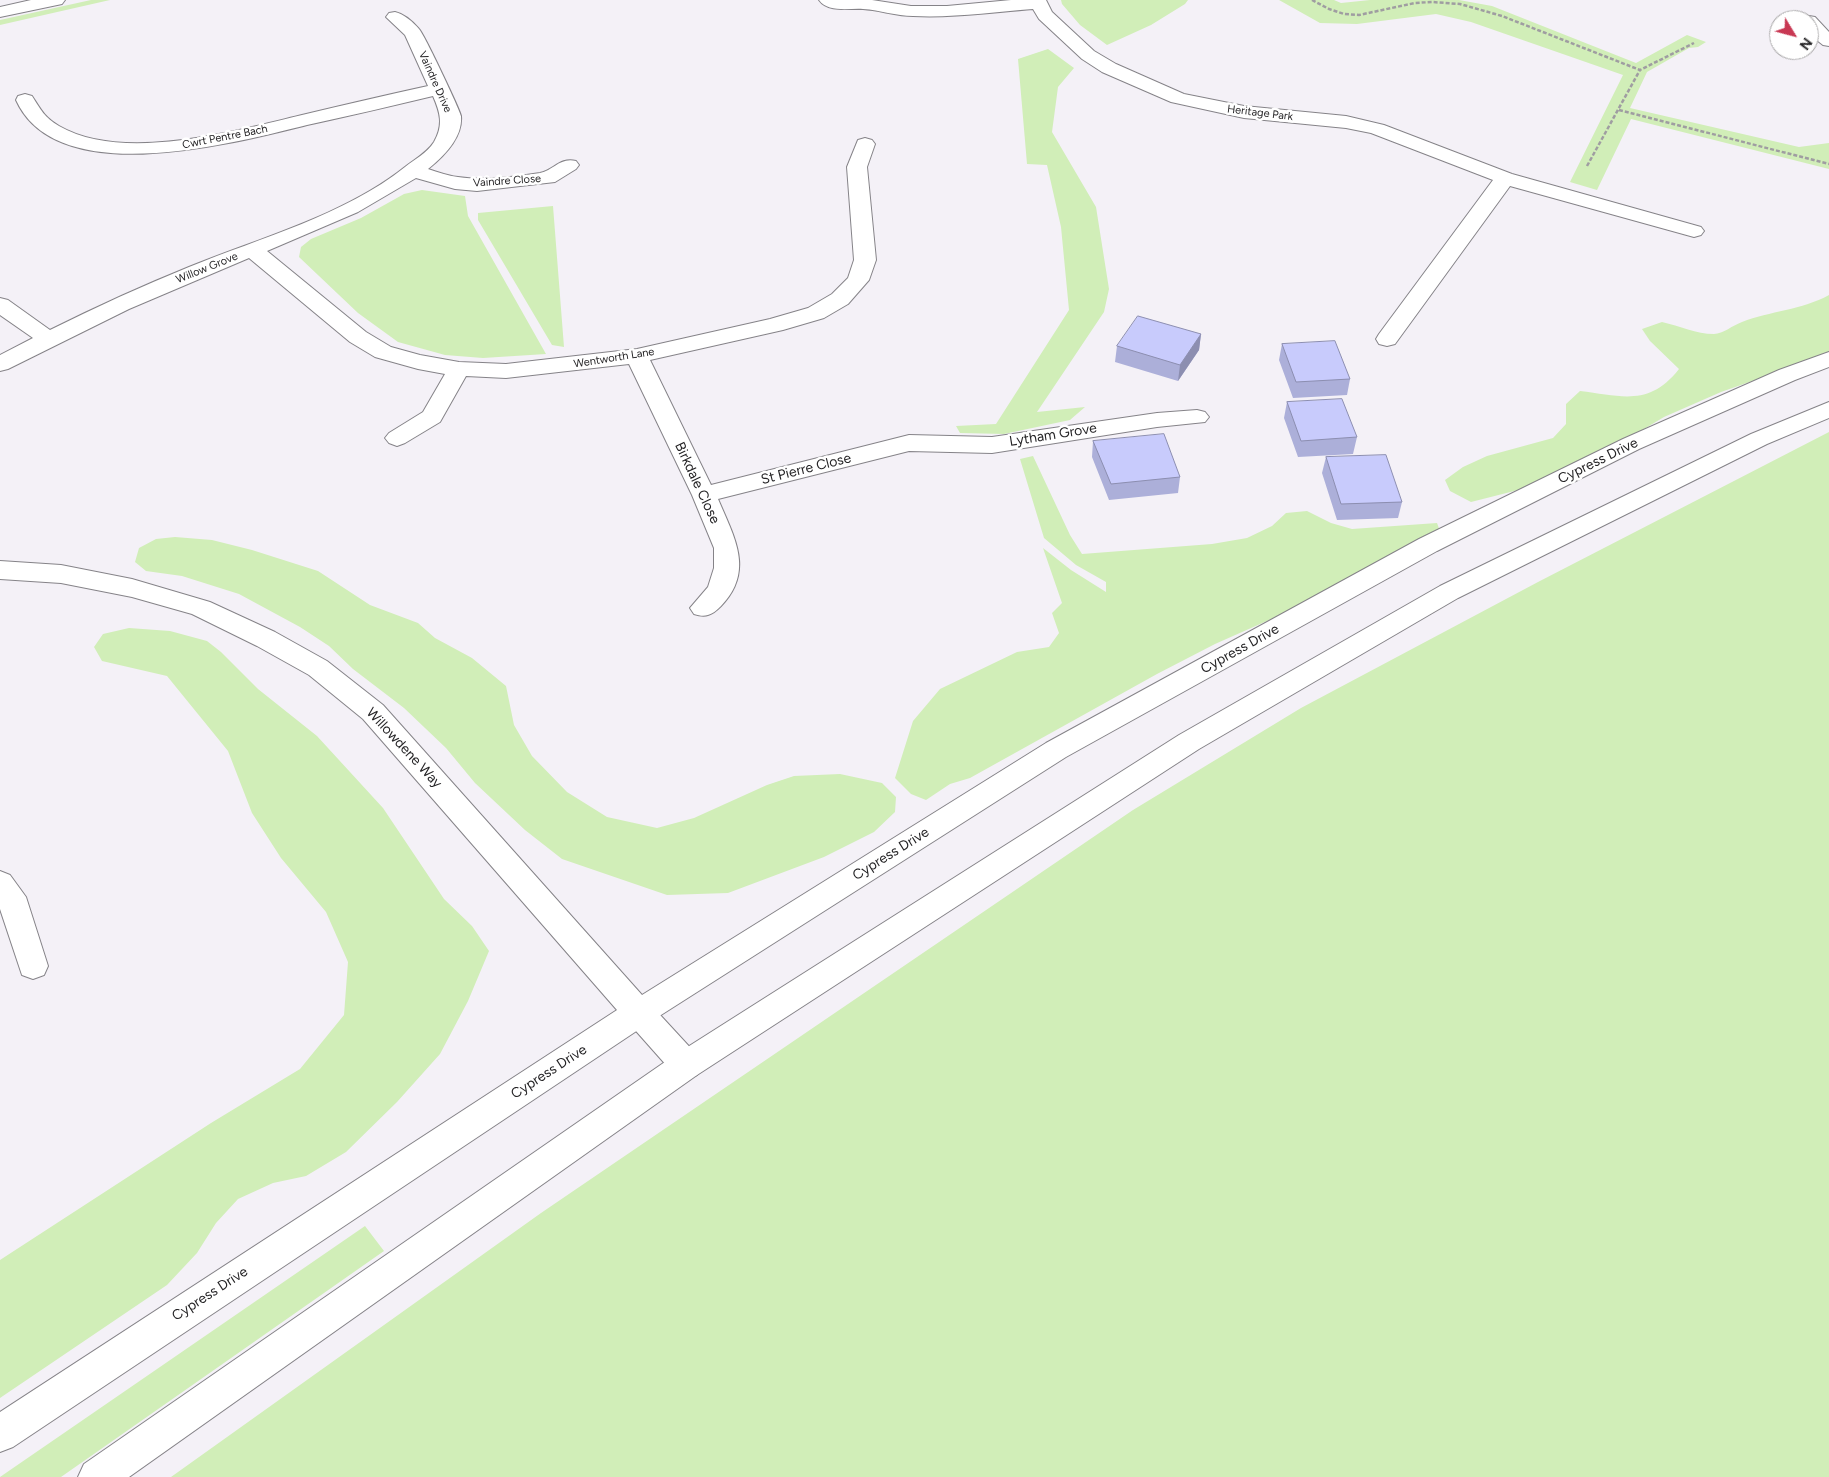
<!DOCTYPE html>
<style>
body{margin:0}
#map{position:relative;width:1829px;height:1477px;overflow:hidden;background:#f4f1f7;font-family:Figtree,sans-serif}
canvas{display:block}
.north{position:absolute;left:1769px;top:10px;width:50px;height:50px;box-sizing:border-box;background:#fff;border:1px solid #a8a7a8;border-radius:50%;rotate:127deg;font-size:14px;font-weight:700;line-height:20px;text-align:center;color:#252426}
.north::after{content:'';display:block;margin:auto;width:18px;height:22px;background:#c83853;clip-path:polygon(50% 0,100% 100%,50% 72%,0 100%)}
</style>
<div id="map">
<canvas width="1829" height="1477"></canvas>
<div class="north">N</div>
</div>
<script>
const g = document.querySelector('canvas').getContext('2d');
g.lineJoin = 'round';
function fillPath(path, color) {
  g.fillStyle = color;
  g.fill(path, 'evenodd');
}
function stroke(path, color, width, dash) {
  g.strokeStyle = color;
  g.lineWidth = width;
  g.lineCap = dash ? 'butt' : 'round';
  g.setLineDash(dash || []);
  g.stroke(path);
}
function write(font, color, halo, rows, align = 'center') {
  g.font = font + ' Figtree,sans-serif';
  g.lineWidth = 5;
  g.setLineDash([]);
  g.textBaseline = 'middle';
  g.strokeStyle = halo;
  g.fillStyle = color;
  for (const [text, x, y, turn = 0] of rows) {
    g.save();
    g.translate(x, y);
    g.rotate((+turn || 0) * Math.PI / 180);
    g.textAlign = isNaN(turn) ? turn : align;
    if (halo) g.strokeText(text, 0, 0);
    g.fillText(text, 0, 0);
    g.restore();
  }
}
fillPath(new Path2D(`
 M91,0H110L0,25V20Z
 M1061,0H1188L1185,4L1151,25L1107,45L1080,25L1062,4Z
 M1279,0H1334L1341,3L1370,0H1459L1492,6L1636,63L1687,35L1706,42L1698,47L1689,48L1647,72L1630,108L1799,147L1829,143V169L1631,119L1597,190L1570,182L1623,75L1471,22L1436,14L1357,24L1320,23Z
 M1048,49L1074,68L1058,87L1052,132L1096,207L1109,289L1104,312L1037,412L1085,407L1070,420L1004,434L960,433L956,426L996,424L1069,310L1061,227L1047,165L1027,164L1018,59Z
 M422,190L465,196L468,216L546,354L483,358L445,355L398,342L358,313L299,257L301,247L311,239L361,218L404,194Z
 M553,206L564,347L552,345L478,220V213Z
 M1829,295V352L1798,365L1721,392L1664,417L1634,435L1534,486L1471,502L1450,491L1445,480L1463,467L1487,456L1553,438L1566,424V404L1580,391C1622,396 1649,407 1679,369L1650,341L1642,329L1662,322C1680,326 1696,334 1714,334C1723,334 1733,325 1742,322C1770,311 1802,310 1829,295Z
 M1829,432V1477H171L541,1213L1133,810L1301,708L1538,582Z
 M1033,456L1070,535L1082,554L1212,544L1247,538L1272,526L1286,513L1307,511L1331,523L1352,529L1437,523L1440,531L1285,613L1215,644L1157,674L970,778L950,784L926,800L911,794L895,778L913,721L940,689L1017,652L1049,647L1059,633L1052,613L1062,603L1043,548L1071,570L1106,592V582L1076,565L1044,538L1020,459Z
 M175,537L212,540L252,550L318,571L370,605L418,623L435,638L472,658L506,686L514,725L532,756L567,792L607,817L657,828L694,818L767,785L794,776L840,774L882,783L896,797L895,812L874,832L824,857L728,893L667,895L562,859L525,830L475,783L446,748L404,708L353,669L329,646L300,627L239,594L182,576L146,571L135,562L139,548L156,539Z
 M129,628L170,631L207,641L221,652L258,689L317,736L383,808L444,899L472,926L489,951L468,1001L440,1054L397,1102L346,1152L306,1176L273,1183L238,1199L216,1223L197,1253L167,1285L0,1398V1260L211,1123L300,1069L344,1015L348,962L326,912L281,858L252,813L228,751L167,676L102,661L94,647L103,634Z
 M365,1226L384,1251L61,1477H0Z`), '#d1eeb8');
const street = new Path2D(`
 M819,0H872L911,6H947L1011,0H1046L1052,12L1094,51L1116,64L1184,94L1244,106L1346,116L1384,125L1512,174L1701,227L1704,231L1701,235L1694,237L1510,186L1395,344L1387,346L1379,344L1376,339L1379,334L1493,180L1371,133L1346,128L1244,118L1171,102L1102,72L1082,59L1039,19L1033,9C993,12 953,18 913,16C896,16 880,10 863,9C849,8 828,13 819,0Z
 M395,12C404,14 413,22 419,29C424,34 460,110 461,116C463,138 443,157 428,169C438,172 448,176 458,177C484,181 514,177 540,173C554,170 560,157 576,161L579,165L576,169L555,182L477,191L455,189L416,178L358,212L267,251L366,332L391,347L420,355L459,362L506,364L637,349L770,319L808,308L832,294L848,278L854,260L847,167L858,140L865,138L872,140L875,144L867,167L876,260L869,280L848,304L824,318L783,330L650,360L711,485L909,435L992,437L1157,413L1197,410L1205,412L1209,417L1205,422L1157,427L992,453L909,451L718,499C734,537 755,571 721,606C712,615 706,618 694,614L690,608L708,587L714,568V548L692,495L629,364L506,378L466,376L440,422L405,443L397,446L389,443L385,438L389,433L423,412L445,374L418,369L375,357L350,342L249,258L129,309L8,369L0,371V355L33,338L0,315V298L8,300L50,330C96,307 142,286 189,267C260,238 345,215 405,167C415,159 427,153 434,142C444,125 440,112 433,96C391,106 349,116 307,125C234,143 57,191 16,100L18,96L25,94L32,96C41,110 44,117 59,126C123,163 235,131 302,115C344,105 386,95 428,86L405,35L386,17L389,13Z
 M1809,16L1815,17L1829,32V46L1823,45L1809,34V20H1801L1803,17Z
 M0,871L10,875L26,897L48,966L44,975L33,979L22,975L0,909Z
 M639,1000L650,1004L697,1055L702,1065L697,1075L686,1079L675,1075L628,1022L623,1013L628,1004Z`);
const secondary = new Path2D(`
 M31,0H65L62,4L0,17V7Z
 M1829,352V367L1795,380L1639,449L1437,551L1066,757L650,1022L13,1447L0,1452V1412L617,1010L363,719L309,675L257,646L192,614L132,597L61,583L0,579V561L61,565L132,579L210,602L275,632L327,661L383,705L642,995L1046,743L1419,539L1623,439L1779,370Z
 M1829,402V418L1767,444L1458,598L1199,749L697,1075L129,1477H78L84,1464L675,1055L1179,735L1440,586L1751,434Z`);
stroke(street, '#858388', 2);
stroke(secondary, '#858388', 2);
stroke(new Path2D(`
 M1312,0L1329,9L1344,14L1359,15L1415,3L1432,2L1460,4L1502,16L1640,70L1694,43
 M1619,110L1829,164
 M1587,166L1640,70`), '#9f9da1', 2.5, [4, 2]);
fillPath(street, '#fff');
fillPath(secondary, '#fff');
fillPath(new Path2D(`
 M1201,334L1199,350L1178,381L1115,362L1117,346Z
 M1282,344L1350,379L1347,395L1293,398L1279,360Z
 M1287,402L1357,437L1353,454L1298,457L1284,418Z
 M1093,441L1180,477L1178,493L1109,500L1092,457Z
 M1326,457L1402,502L1398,518L1337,520L1322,473Z`), '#acafd9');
fillPath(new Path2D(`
 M1201,334L1199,350L1178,381L1180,365Z`), '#8c8eb0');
const building = new Path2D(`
 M1138,316L1201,334L1180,365L1117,346Z
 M1335,341L1350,379L1296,382L1282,344Z
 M1342,399L1357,437L1301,441L1287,402Z
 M1164,434L1180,477L1111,484L1093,441Z
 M1386,455L1402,502L1341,504L1326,457Z`);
fillPath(building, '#c8cbfc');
stroke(building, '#8c8eb0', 1);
write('11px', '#252426', '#fff', [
 ["Vaindre Drive",435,82,66],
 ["Heritage Park",1260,113,7],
 ["Cwrt Pentre Bach",225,137,-11],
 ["Vaindre Close",507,181,-4],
 ["Willow Grove",207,268,-22],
 ["Wentworth Lane",614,358,-9]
]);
write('14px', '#252426', '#fff', [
 ["Lytham Grove",1053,435,-9],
 ["Cypress Drive",1598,461,-26],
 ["St Pierre Close",806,469,-14],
 ["Birkdale Close",697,483,65],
 ["Cypress Drive",1240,649,-29],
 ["Willowdene Way",404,748,47],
 ["Cypress Drive",891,854,-32],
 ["Cypress Drive",549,1072,-33],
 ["Cypress Drive",210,1294,-33]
]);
</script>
